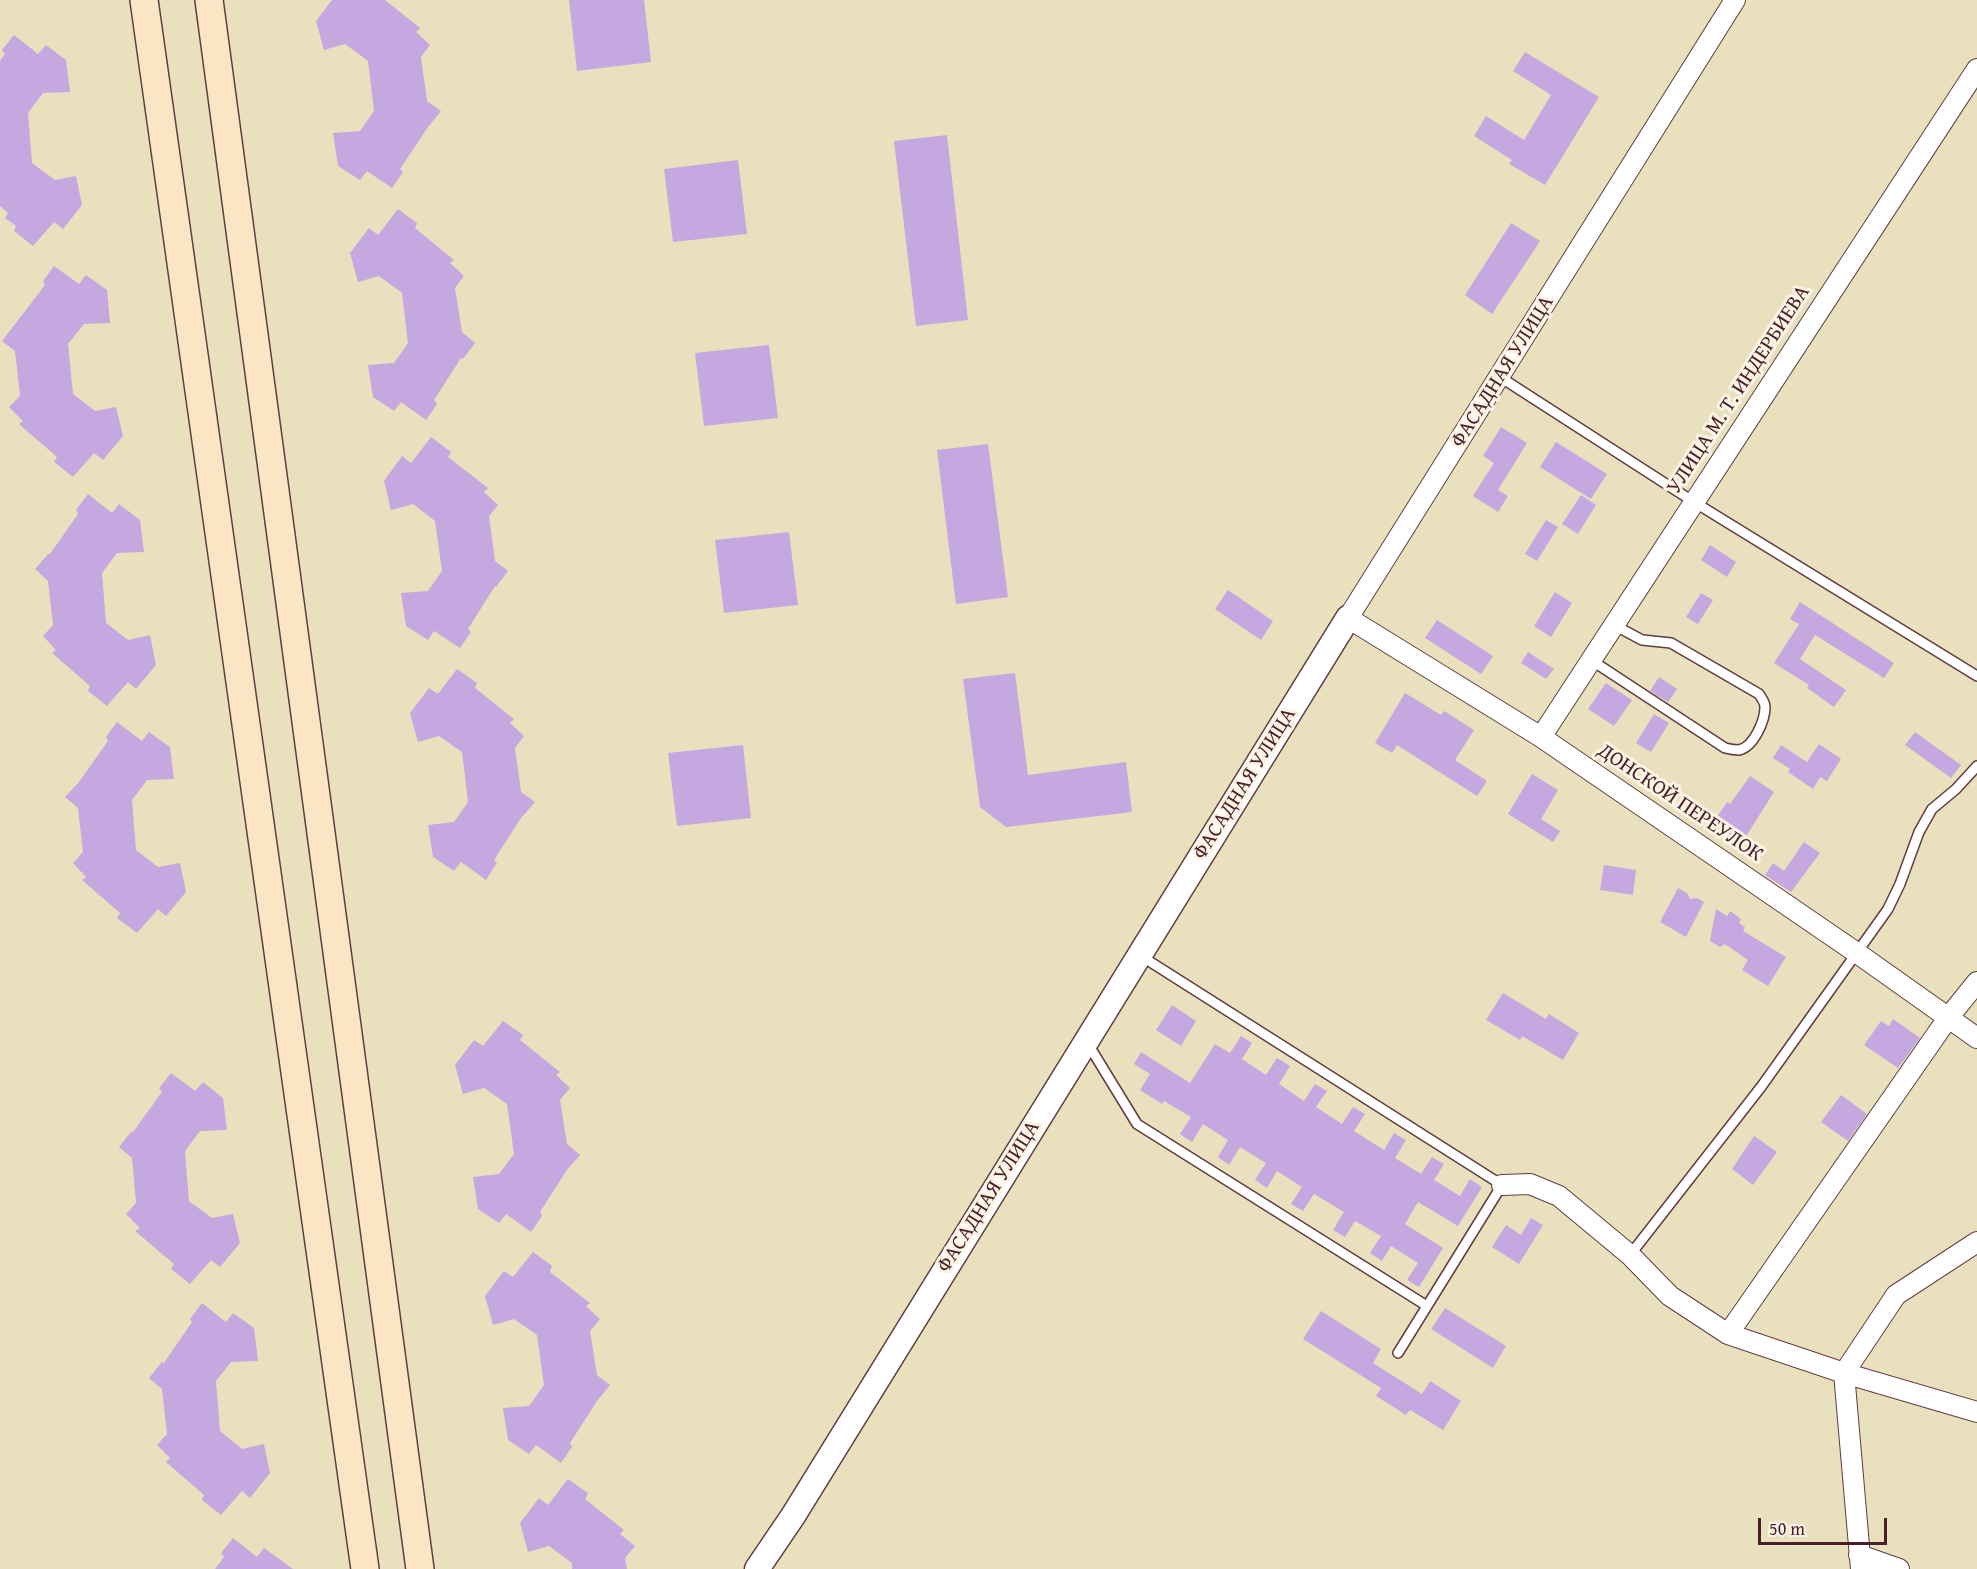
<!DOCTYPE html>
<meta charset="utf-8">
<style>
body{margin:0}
#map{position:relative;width:1977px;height:1569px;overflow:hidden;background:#e9e1be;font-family:"Gentium Book Plus",serif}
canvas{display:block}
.scale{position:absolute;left:1758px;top:1518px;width:129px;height:27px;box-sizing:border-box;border:3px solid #4a1f2b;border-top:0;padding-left:8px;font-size:18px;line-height:21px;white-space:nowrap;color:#4a1f2b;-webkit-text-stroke:4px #fcf5e5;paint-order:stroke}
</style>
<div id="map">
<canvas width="1977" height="1569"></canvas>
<div class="scale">50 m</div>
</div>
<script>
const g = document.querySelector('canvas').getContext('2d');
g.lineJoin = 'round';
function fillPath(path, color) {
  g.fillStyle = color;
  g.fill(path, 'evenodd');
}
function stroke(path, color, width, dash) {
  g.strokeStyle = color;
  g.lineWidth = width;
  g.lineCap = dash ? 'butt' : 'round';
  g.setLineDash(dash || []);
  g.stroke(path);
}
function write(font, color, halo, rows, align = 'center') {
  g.font = font + ' "Gentium Book Plus",serif';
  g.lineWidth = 6;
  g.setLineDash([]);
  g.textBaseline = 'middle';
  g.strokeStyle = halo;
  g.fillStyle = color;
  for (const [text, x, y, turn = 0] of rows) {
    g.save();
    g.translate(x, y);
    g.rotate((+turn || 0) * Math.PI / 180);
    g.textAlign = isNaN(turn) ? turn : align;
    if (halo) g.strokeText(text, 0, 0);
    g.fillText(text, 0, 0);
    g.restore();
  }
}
fillPath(new Path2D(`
 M332,0H385L420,28L416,32L430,45L421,57L427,101L441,111L428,127L400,169L403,172L392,188L367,171L360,180L338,166L333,133L360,131L374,111L368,61L345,44L324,50L316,21Z
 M569,0H644L651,62L577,71Z
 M14,35L38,54L46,45L66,60L70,92L43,93L28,113L32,163L55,180L76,176L82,205L63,229L54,222L33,246L14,231L16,226L5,218L8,213L0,206V61L5,54L2,50Z
 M1525,52L1599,97L1545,185L1509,164L1512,160L1474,136L1486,116L1524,140L1551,95L1513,71Z
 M947,135L968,320L916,326L894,141Z
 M738,160L747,234L673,242L664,169Z
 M398,209L417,223L415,228L454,260L450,263L464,276L455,288L462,332L475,343L463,359L461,358L434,400L437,404L426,420L401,402L394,411L373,397L368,365L394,363L408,343L402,293L379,276L358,282L350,253L369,228L378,235Z
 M1511,223L1540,241L1492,314L1465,295Z
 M54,266L79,284L86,275L107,290L110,323L84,324L68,344L73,394L95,411L116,407L123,436L103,460L94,453L73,477L54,462L57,457L19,424L23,421L9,407L20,396L15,351L2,341L45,285L43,281Z
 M769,345L778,418L704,426L695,353Z
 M1501,427L1527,443L1498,490L1508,496L1498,512L1473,496L1494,463L1483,456Z
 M431,437L451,452L448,457L488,488L484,492L498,505L489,516L495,561L508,571L496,587L495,586L468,629L471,632L460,648L434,631L428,640L406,626L401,593L428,591L442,571L435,521L413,504L391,510L384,481L402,456L411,463Z
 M1556,442L1607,474L1591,499L1540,467Z
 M988,444L1008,597L956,604L937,450Z
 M88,494L112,513L119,504L140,520L144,552L117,553L102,573L106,623L128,640L150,635L156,665L136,689L128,682L107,706L88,691L90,686L52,653L56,650L43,636L53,625L48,581L35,569L48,554H50L78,514L76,510Z
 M1581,495L1596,505L1578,534L1562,524Z
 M1546,520L1558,527L1537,561L1525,554Z
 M789,532L798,605L724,613L715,540Z
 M1710,545L1736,562L1727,577L1701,560Z
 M1228,590L1273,621L1261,640L1215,609Z
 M1555,592L1572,603L1551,637L1534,626Z
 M1701,593L1713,600L1698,624L1686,617Z
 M1800,602L1894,663L1884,678L1815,635L1800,659L1846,690L1834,707L1807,688L1809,685L1774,663L1799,624L1790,619Z
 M1437,620L1493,656L1481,674L1425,638Z
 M1528,652L1554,669L1546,679L1521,663Z
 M457,669L477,683L475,688L514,719L510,723L524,736L515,748L521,792L535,802L521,818L494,860L497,863L486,880L461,862L454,871L433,857L428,825L454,822L468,802L462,752L439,736L418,742L410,713L429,688L438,694Z
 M1015,673L1028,775L1126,762L1132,812L1006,827L980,807L963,679Z
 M1659,677L1677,689L1668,702L1650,691Z
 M1606,683L1632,700L1614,726L1588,709Z
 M1405,693L1441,715L1444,711L1474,730L1455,760L1487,781L1477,796L1397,745L1392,753L1375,743Z
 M1654,714L1669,723L1651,752L1636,743Z
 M117,722L142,741L149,732L170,747L174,779L147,780L132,800L136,850L158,867L180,863L186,892L166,916L158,909L137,933L117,918L120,913L82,880L86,877L73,863L83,852L78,808L65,797L79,782L108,741L106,737Z
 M1915,732L1961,765L1951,778L1905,745Z
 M1819,744L1841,759L1827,781L1820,777L1813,789L1788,772L1790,769L1773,758L1781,745L1807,762Z
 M743,745L751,818L677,826L668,753Z
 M1532,774L1558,790L1541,819L1560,831L1553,842L1508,814Z
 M1750,776L1774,792L1738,849L1730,843L1728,834L1718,835L1709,829L1727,802L1730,804Z
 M1804,842L1820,853L1791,892L1765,875L1773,863L1784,871Z
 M1604,865L1636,870L1633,895L1600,890Z
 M1678,888L1687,893L1690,899L1697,898L1704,902L1686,937L1660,922Z
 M1716,909L1727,916L1730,911L1741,919L1739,923L1745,927L1743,931L1786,957L1768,986L1742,970L1748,960L1725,944L1720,947L1710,941Z
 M1503,993L1546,1019L1549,1014L1579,1033L1563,1060L1522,1036L1520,1040L1486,1020Z
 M1172,1005L1196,1021L1181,1046L1156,1030Z
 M1893,1019L1920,1038L1898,1068L1864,1045L1881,1021L1889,1026Z
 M503,1021L523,1035L520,1040L560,1072L556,1075L570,1088L560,1100L567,1144L580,1155L567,1170L540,1212L542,1216L531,1232L506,1214L499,1223L478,1209L473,1177L499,1174L514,1154L507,1104L484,1088L463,1094L455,1065L474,1040L483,1046Z
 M1241,1036L1252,1043L1242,1059L1266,1075L1277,1058L1290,1066L1279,1084L1304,1101L1315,1084L1327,1091L1316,1107L1342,1124L1353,1107L1365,1114L1354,1131L1384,1150L1394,1133L1406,1140L1395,1158L1421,1174L1432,1157L1444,1164L1434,1180L1460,1196L1470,1179L1482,1187L1458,1226L1418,1202L1405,1224L1443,1248L1419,1287L1407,1280L1418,1263L1391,1246L1382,1261L1370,1253L1381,1236L1355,1221L1345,1237L1333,1230L1344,1212L1314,1194L1303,1211L1291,1204L1302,1187L1277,1171L1267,1188L1255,1180L1266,1163L1240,1147L1229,1165L1218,1157L1228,1140L1203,1124L1192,1142L1180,1134L1191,1117L1164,1101L1162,1104L1140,1090L1150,1074L1134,1064L1141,1052L1190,1083L1215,1044L1230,1053Z
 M171,1073L195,1091L203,1082L223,1098L227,1130L200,1131L185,1151L189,1201L212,1218L233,1214L240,1243L220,1267L211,1260L190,1284L171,1269L174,1264L135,1231L140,1228L126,1214L136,1203L132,1158L119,1147L131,1132H133L162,1092L159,1088Z
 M1841,1095L1867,1114L1848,1141L1821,1122Z
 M1754,1136L1777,1152L1753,1185L1732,1169Z
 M1531,1218L1543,1225L1519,1264L1492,1247L1506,1225L1521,1235Z
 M533,1252L552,1266L550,1272L590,1303L586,1306L600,1319L590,1331L597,1375L610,1385L597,1401L570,1443L572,1447L561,1463L536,1445L529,1454L508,1440L503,1408L529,1406L544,1385L537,1335L514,1319L493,1325L485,1296L504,1271L513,1277Z
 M202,1303L226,1322L233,1313L254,1328L258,1361L231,1362L216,1381L220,1431L242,1449L264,1444L270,1473L250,1498L242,1491L221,1515L202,1500L204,1495L166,1462L170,1458L157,1445L167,1434L162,1389L149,1378L162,1362L164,1363L192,1322L190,1319Z
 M1445,1308L1506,1346L1493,1368L1431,1329Z
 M1321,1311L1381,1349L1373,1363L1422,1394L1430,1381L1461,1401L1443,1430L1410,1410L1406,1415L1376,1396L1381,1388L1303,1339Z
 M568,1479L588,1493L585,1499L624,1530L620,1534L635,1546L625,1558L627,1569H572V1563L549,1546L528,1552L520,1523L539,1498L548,1505Z
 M233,1538L257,1557L264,1548L293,1569H215L224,1557L221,1553Z`), '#c4a8df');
const service = new Path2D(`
 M1500,377L1694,502L1977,676
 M1591,660L1725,748C1729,749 1735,750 1739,750C1754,747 1765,720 1765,707C1765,702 1762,699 1759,694L1671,643L1642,640L1614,625
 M1141,956L1502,1185L1398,1353
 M1088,1044L1137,1124L1427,1306
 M1630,1255L1761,1087L1888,909L1900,884L1919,832L1932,809L1956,789L1977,766`);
const minor = new Path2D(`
 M1735,0L1348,618L1541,737L1857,953L1977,1038
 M1541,737L1977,69
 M1502,1185L1530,1184L1559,1196L1630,1255L1670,1296L1728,1334L1948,1018L1977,982
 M1977,1242L1896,1295L1844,1373L1977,1412
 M1728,1334L1844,1373L1861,1569
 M1859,1555L1899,1569`);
const tertiary = new Path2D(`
 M757,1569L793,1516L1348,618`);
const secondary = new Path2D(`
 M144,0L365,1569
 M209,0L420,1569`);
stroke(service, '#623c41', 12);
stroke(minor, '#623c41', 22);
stroke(tertiary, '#623c41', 27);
stroke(secondary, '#623c41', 30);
stroke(service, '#fff', 9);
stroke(minor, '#fff', 20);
stroke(tertiary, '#fff', 24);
stroke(secondary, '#fce5c4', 27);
write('21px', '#4a1f2b', '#fcf5e5', [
 ["ФАСАДНАЯ УЛИЦА",1503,372,-58],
 ["УЛИЦА М. Т. ИНДЕРБИЕВА",1739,390,-57],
 ["ФАСАДНАЯ УЛИЦА",1245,784,-58],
 ["ДОНСКОЙ ПЕРЕУЛОК",1680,803,34],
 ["ФАСАДНАЯ УЛИЦА",989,1197,-58]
]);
</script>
